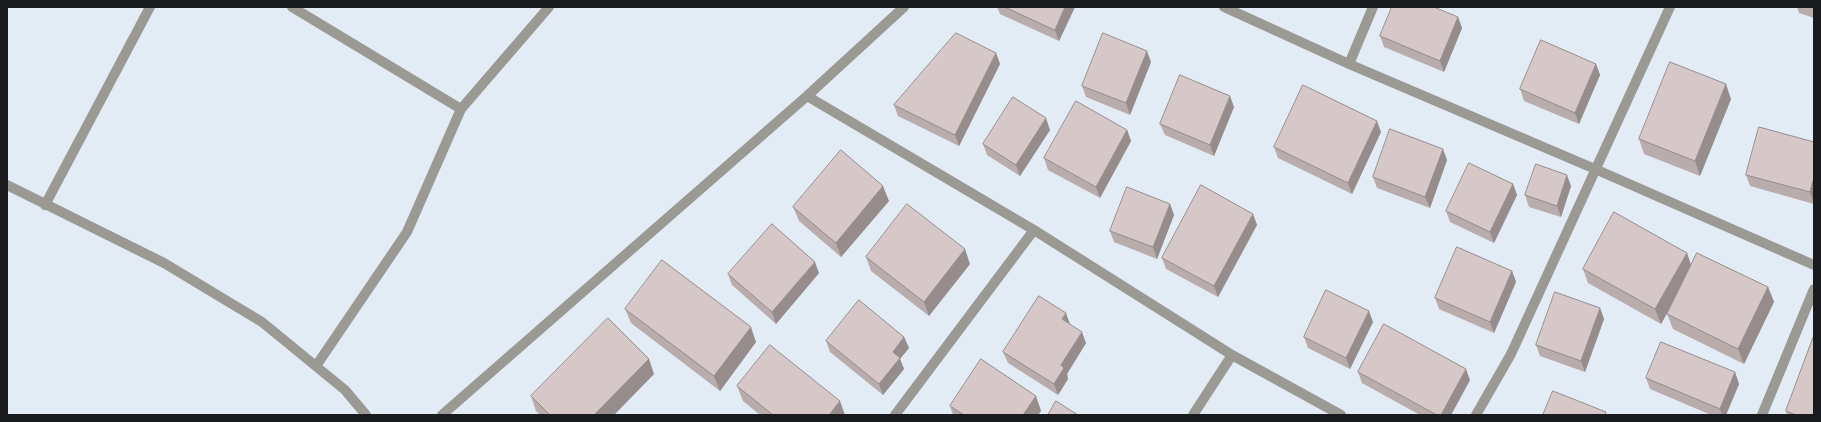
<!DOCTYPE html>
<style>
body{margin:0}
#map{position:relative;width:1821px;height:422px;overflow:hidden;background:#e3ecf5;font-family:"Nunito Sans",sans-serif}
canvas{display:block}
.frame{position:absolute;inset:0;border:8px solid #181a1e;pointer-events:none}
</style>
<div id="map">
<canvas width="1821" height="422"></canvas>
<div class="frame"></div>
</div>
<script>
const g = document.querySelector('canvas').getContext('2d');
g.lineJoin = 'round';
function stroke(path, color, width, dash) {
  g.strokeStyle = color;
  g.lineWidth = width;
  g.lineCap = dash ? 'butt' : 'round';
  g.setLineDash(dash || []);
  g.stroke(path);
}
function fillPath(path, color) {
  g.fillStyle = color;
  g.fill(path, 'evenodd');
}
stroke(new Path2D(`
 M292,7L461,109
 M1224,7L1349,64L1595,169L1814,265
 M1349,64L1373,7
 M807,96L1034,230L1232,355L1341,415
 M7,185L164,263L262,322L345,390L366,415
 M45,205L150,7
 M316,366L407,232L461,109L549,7
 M442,415L807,96L904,7
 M895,415L1034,230
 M1193,415L1232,355
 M1476,415L1511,354L1670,7
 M1762,415L1814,289`), '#9b9994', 10);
fillPath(new Path2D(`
 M997,7H1075L1059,41L1000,14Z
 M1797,7H1814V18L1799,13Z
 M1458,17L1462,28L1444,72L1384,47L1380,36Z
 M996,53L1000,64L959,146L898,116L894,105Z
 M1151,62L1130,115L1086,97L1082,86Z
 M1596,64L1600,75L1579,124L1524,101L1520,89Z
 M1731,99L1700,176L1644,154L1639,139Z
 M1234,107L1214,156L1165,135L1160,124Z
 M1050,130L1020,176L987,155L983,144Z
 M1127,130L1131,141L1100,198L1048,170L1044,158Z
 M1381,132L1352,194L1278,158L1274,147Z
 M1814,142V204L1750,186L1746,175Z
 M1447,160L1430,208L1377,188L1373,177Z
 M1513,184L1517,195L1494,243L1450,222L1446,211Z
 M1571,186L1561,217L1529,207L1525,195Z
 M889,201L841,257L799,221L793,207Z
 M1170,204L1174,215L1157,259L1114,242L1110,231Z
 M1253,214L1257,225L1218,297L1166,269L1162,258Z
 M1687,253L1691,265L1768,287L1774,302L1744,364L1673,329L1667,314L1675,299L1661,324L1588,283L1583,269Z
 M866,257L970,264L929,316L871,271Z
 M1512,271L1516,282L1494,333L1439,309L1435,298Z
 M819,273L776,324L732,285L728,274Z
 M1600,308L1604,319L1585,372L1540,356L1536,345Z
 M625,309L756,342L720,391L631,323Z
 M1373,322L1350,369L1308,348L1304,337Z
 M1070,324L1086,343L1067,374L1068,379L1058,395L1008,363L1003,352Z
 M904,337L909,348L900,359L904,369L883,395L830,352L826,341Z
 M1358,372L1470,380L1451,415H1420L1362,383Z
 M1735,372L1739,384L1726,415H1711L1650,389L1646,378Z
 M654,374L614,415H540L536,411L531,396Z
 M737,386L845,415H760L743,401Z
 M1036,396L1041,411L1038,415H953L950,406Z
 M1786,411L1814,415H1787Z`), '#b8acac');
fillPath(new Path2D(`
 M1065,7H1075L1059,41L1055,30Z
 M1458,17L1462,28L1444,72L1440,61Z
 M1147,51L1151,62L1130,115L1126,103Z
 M996,53L1000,64L959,146L955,135Z
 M1596,64L1600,75L1579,124L1575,113Z
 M1726,84L1731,99L1700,176L1695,161Z
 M1230,96L1234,107L1214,156L1210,145Z
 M1046,118L1050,130L1020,176L1016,165Z
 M1377,121L1381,132L1352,194L1348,183Z
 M1127,130L1131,141L1100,198L1096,187Z
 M1443,149L1447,160L1430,208L1425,197Z
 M1567,175L1571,186L1561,217L1557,206Z
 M1814,177V204L1810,192Z
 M1513,184L1517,195L1494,243L1490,232Z
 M883,186L889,201L841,257L836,243Z
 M1170,204L1174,215L1157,259L1153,247Z
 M1253,214L1257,225L1218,297L1214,286Z
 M965,249L970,264L929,316L924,302Z
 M1687,253L1692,268L1661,324L1655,309Z
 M815,262L819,273L776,324L772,312Z
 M1512,271L1516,282L1494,333L1490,322Z
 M1768,287L1774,302L1744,364L1738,349Z
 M1600,308L1604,319L1585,372L1581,361Z
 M1369,311L1373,322L1350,369L1346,358Z
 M1066,313L1070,324L1062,319Z
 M751,327L756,342L720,391L714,376Z
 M1082,332L1086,343L1067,374L1068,379L1058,395L1054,384L1061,365Z
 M904,337L909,348L900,359L904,369L883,395L879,384L893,352Z
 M649,359L654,374L614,415H594Z
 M1466,369L1470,380L1451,415H1441Z
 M1735,372L1739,384L1726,415H1722L1720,409Z
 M1036,396L1041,411L1038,415H1023Z
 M840,401L845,415H829Z`), '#968c8c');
const building = new Path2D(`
 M1005,7H1065L1055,30Z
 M1392,7H1434L1458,17L1440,61L1380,36Z
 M956,33L996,53L955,135L894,105Z
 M1103,33L1147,51L1126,103L1082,86Z
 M1541,40L1596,64L1575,113L1520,89Z
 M1670,62L1726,84L1695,161L1639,139Z
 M1180,75L1230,96L1210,145L1160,124Z
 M1303,85L1377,121L1348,183L1274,147Z
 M1013,97L1046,118L1016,165L983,144Z
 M1076,101L1127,130L1096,187L1044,158Z
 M1759,127L1814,142V177L1810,192L1746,175Z
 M1390,129L1443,149L1425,197L1373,177Z
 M841,150L883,186L836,243L793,207Z
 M1469,163L1513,184L1490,232L1446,211Z
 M1536,164L1567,175L1557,206L1525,195Z
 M1201,185L1253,214L1214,286L1162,258Z
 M1127,187L1170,204L1153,247L1110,231Z
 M907,204L965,249L924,302L866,257Z
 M1614,212L1687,253L1655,309L1583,269Z
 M772,224L815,262L772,312L728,274Z
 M1457,247L1512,271L1490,322L1435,298Z
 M1697,253L1768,287L1738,349L1667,314Z
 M662,260L751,327L714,376L625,309Z
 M1326,290L1369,311L1346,358L1304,337Z
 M1555,292L1600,308L1581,361L1536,345Z
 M1039,296L1066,313L1062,319L1082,332L1061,365L1064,368L1054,384L1003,352Z
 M859,300L904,337L893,352L900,358L879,384L826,341Z
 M608,318L649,359L594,415H550L531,396Z
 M1384,324L1466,369L1441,415H1437L1358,372Z
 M1814,335V415H1796L1786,411Z
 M1661,342L1735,372L1720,409L1646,378Z
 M770,345L840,401L829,415H773L737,386Z
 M981,359L1036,396L1023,415H964L950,406Z
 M1553,391L1606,412L1605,415H1543Z
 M1056,401L1078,415H1048Z`);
fillPath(building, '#d6c8c8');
stroke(building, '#968c8c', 1);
</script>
